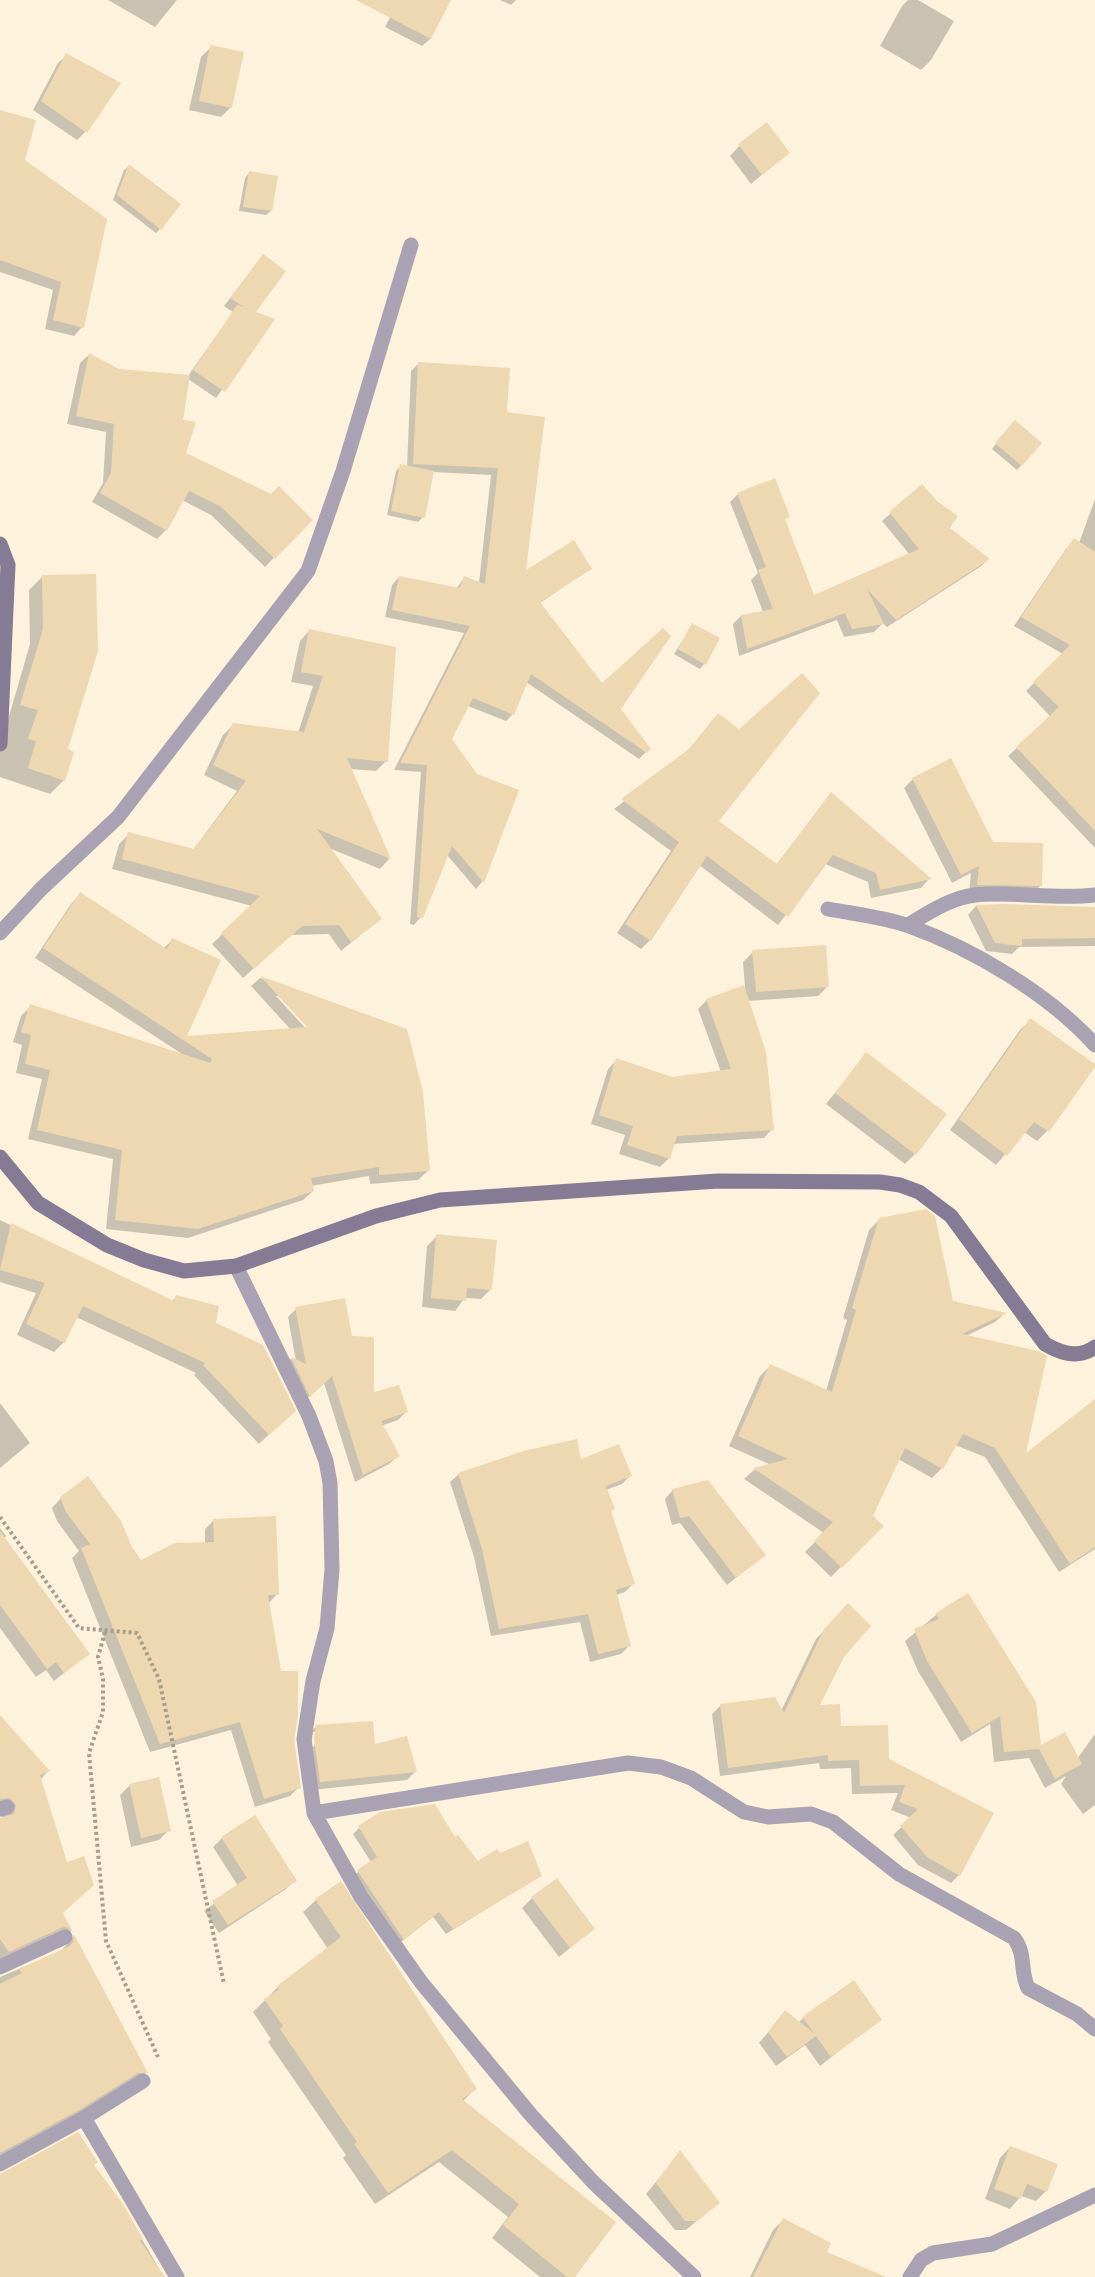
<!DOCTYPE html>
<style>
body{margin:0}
canvas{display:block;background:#fdf2dc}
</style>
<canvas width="1095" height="2277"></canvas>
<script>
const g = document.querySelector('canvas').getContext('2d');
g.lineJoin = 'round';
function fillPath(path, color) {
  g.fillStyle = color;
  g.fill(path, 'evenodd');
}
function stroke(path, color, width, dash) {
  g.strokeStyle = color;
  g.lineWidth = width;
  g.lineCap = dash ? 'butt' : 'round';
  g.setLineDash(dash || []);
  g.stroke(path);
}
fillPath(new Path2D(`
 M108,0H177L155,27Z
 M399,0H450L430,39L422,46L385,27Z
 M500,0H516L511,5Z
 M908,0H918L954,21L931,60L921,70L880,46L902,6Z
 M211,47L231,107L221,117L189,110L201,57Z
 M67,55L85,132L77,140L33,110L58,63Z
 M0,112L23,160L82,327L74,336L45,329L53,290L0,272Z
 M739,146L788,153L751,184L730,156Z
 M129,166L160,229L156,233L113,200L124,170Z
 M249,173L271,211L266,215L239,211L245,178Z
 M263,256L253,313L273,320L216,398L188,379L182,421L184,453L310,520L265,567L211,515L182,500L166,530L157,539L92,502L103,483L106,432L67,424L80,363L89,355L119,371L188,376L233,312L224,306Z
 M419,363L505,413L524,573L590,569L540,603L649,749L639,759L526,682L513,714L506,721L468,706L451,739L476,775L517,791L482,882L476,889L447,855L421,917L414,925L410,924L421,772L394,770L464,633L385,617L392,585L399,577L456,589L464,578L479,583L491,475L432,472L423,517L418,522L387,515L396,471L401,466L407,467L411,371Z
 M1010,426L1040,443L1017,470L992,449Z
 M922,486L936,502L948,528L988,560L980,567L887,627L883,623L874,632L844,637L837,620L739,656L733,624L741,616L763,612L751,580L758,573L730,502L738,494L788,516L784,520L813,597L910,555L882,521Z
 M1095,499V848L1008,756L1051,717L1026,691L1063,654L1014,626L1066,549L1074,540L1079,543Z
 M42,577L66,750L64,780L50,794L0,777V747L30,644L29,590Z
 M693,624L704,664L700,669L674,654Z
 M310,630L386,761L376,771L350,769L389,859L380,869L329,848L380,919L341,951L329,934L290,935L243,978L212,944L252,906L112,869L119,844L129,834L193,850L237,791L204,775L223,735L234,724L298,733L313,686L291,682L300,641Z
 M718,715L717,821L776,865L831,794L929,879L921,888L871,898L868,882L825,864L778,925L699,865L650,940L641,949L617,933L671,851L614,809L685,754Z
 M913,779L992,844L1041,885L1032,894H969L971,873L952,883L904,788Z
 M80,894L163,949L172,940L185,1037L291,1030L251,986L260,978L406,1030L428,1171L418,1180L370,1184L369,1176L311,1186L313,1191L303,1200L188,1238L106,1229L113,1159L28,1139L42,1079L16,1073L22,1045L13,1042L21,1016L31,1006L182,1054L35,958L71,904ZM276,996H280L313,1032L311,1034Z
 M976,906L1095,909V946L1019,947L1012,954L986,951L968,915Z
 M753,952L828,986L818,996L748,1001L772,1129L764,1138L673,1144L669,1158L660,1167L619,1154L625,1135L591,1124L608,1069L617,1060L672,1078L721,1072L698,1009L707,1000L745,987L743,962Z
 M1030,1020L1094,1066L1047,1131L1037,1141L1024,1132L996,1165L950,1130L1020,1030Z
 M866,1054L915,1154L905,1164L826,1104Z
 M0,1220L171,1302L176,1297L214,1324L284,1420L259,1444L194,1375L196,1373L76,1317L64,1342L54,1352L17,1335L36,1293L0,1282Z
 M879,1220L952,1302L1004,1314L995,1322L966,1336L1024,1457L1095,1401V1549L1059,1572L985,1457L955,1445L942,1468L932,1478L898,1459L871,1516L881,1526L831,1577L805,1552L824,1533L744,1479L754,1470L771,1465L729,1446L760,1376L770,1366L826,1391L847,1320L843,1318L869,1230Z
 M437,1236L491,1289L481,1299L465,1298L455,1311L422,1307L427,1246Z
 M296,1309L351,1338L372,1395L406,1412L398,1420L381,1426L398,1456L389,1464L355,1482L324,1383L303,1402L284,1367L291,1359L296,1361L288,1317Z
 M0,1403L30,1443L0,1468Z
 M580,1461L630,1476L622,1484L606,1490L610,1512L633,1584L625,1592L616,1595L629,1646L621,1654L590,1662L580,1622L491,1636L474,1557L450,1482L459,1474Z
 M673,1490L764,1555L727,1585L680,1523L672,1525L665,1499Z
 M61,1498L130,1548L141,1562L205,1544V1529L214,1520L277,1594L268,1604L299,1787L290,1796L255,1807L231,1730L150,1752L72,1558L79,1551L57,1521L52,1508Z
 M0,1528L6,1536L4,1538L88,1654L54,1681L46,1670L36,1677L0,1628Z
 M848,1605L843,1656L818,1706L839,1728L888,1760L992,1814L959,1875L951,1883L918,1865L893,1835L911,1818L891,1810L898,1793L852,1794L851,1768L820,1769L819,1763L720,1776L712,1714L721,1705L781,1711L816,1639Z
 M937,1614L1039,1747L1077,1759L1095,1734V1805L1083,1814L1061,1784L1066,1776L1045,1788L1029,1758L994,1762L990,1724L961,1742L918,1671L905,1641Z
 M0,1717L48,1771L40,1780L61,1913L71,1931L59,1944L0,1962V1819H3L0,1813Z
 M317,1726L374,1746L415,1772L407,1780L312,1790L308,1734ZM313,1732H317L314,1747L311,1746Z
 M130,1785L169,1830L159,1840L131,1847L120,1795Z
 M359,1828L455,1839L477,1863L499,1854L540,1876L446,1934L433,1917L397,1945L352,1877L371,1862L353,1834Z
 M222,1838L295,1880L286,1889L219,1933L204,1911L238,1886L213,1847Z
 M532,1898L593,1929L559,1957L522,1908Z
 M316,1900L475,2089L463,2101L573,2277H540L492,2238L508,2217L439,2162L375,2204L343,2158L346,2155L268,2042L271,2039L253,2012L278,1987L328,1949L303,1912Z
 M74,1936L146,2073L134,2085L0,2157V1977L61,1951Z
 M785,2012L798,2023L803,2018L880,2019L820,2066L805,2045L776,2066L759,2043Z
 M1010,2147L1046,2191L1036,2201L1021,2196L1010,2209L985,2199L1000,2158Z
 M680,2153L718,2203L686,2230H675L646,2194Z
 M92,2166L122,2205L164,2277H0V2174Z
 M783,2220L825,2252L885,2277H750L773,2230Z`), '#0003');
fillPath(new Path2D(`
 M356,0H451L431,39Z
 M210,45L244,52L232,108L199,101Z
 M66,53L121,83L87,133L41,101Z
 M0,110L36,120L25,160L107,219L84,328L53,320L61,282L0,260Z
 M767,122L790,153L762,175L738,144Z
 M129,164L181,204L161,230L117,195Z
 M249,171L278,176L272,211L243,207Z
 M263,254L286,271L256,312L275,319L225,392L193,370L237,305L244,307L230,298Z
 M89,353L119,369L190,375L183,420L196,422L186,453L271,494L279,486L313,520L275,559L220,506L189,491L167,531L100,493L111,473L114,424L76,416Z
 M418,362L510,368L507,412L545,417L526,570L574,540L592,569L540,602L602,683L663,628L671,636L621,709L651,749L647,753L531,674L514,715L473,698L452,739L477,774L519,790L484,883L452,846L423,918L417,917L427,765L400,763L470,626L392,610L399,576L460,588L464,576L485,584L498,468L413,464Z
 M1015,420L1042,443L1022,466L995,443Z
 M400,464L434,471L425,518L391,511Z
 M775,478L790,517L785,519L814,595L919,549L889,512L922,484L937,501L958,516L950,528L990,559L896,620L867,589L884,624L852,629L845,613L747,649L741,615L773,609L758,570L766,567L737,493Z
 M1074,538L1095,552V831L1016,747L1059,707L1033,682L1070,645L1021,617Z
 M96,574L98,651L68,749L74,752L65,781L28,768L36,741L28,739L38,710L20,705L43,629L42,575Z
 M692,623L720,638L706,665L678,649Z
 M309,629L396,647L388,762L347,758L391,859L317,829L382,919L351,942L339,925L302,926L254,969L221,933L260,896L122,859L128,832L194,849L246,781L213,765L233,723L304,732L323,676L301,672Z
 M802,673L820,693L719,821L777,864L831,792L932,879L880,890L876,873L833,855L788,917L707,856L651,941L625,924L679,842L621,799L689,749L718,713L739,729Z
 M951,758L993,842L1043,843L1042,886L977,885L979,866L961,875L912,778Z
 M80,892L167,949L172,938L221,960L187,1036L307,1027L260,976L407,1029L423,1092L430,1171L379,1175V1167L311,1178L314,1191L198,1229L115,1220L122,1150L37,1130L50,1070L25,1064L31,1035L21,1032L30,1004L210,1063L212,1059L43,948Z
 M1004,904L1095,907V938L1022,939V946L995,943L976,905Z
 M826,945L829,987L756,992L752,950Z
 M744,985L766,1052L774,1130L677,1136L670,1159L627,1145L633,1126L599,1115L616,1058L672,1077L731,1069L706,999Z
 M1030,1018L1095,1064V1067L1049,1132L1034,1122L1007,1156L959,1119Z
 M866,1052L947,1114L916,1155L835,1093Z
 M926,1209L935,1216L953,1301L1007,1313L962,1334L1038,1351L1047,1356L1026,1453L1095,1399V1547L1070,1564L995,1448L963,1434L943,1469L905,1448L873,1516L884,1526L842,1568L814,1541L833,1522L753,1468L788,1459L738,1436L770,1364L832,1392L856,1310L852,1308L879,1218Z
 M11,1223L174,1301L176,1295L219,1306L216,1323L263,1345L296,1411L269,1435L203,1365L205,1363L83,1306L65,1343L26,1324L45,1283L0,1270Z
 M436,1234L497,1240L492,1290L467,1288L466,1301L431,1298Z
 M345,1298L352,1336L374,1337V1392L399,1385L408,1412L381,1421L400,1456L363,1475L332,1376L310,1397L291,1357L306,1364L295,1307Z
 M577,1439L581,1459L619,1444L632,1476L606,1486L615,1509L611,1511L635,1584L616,1590L631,1646L598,1654L588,1614L499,1629L482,1549L458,1473L523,1451Z
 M88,1476L121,1521L132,1547L141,1560L175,1543L214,1542L213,1519L276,1516L279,1595H268L281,1671H298V1716L294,1740L301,1788L264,1799L240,1722L160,1744L81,1548L90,1544L66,1512L60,1497Z
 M708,1480L766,1555L736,1578L689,1516L680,1518L672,1489Z
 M0,1531L90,1654L64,1673L56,1662L47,1669L0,1605Z
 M968,1593L1036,1702L1041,1745L1065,1732L1082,1764L1055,1779L1039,1749L1004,1752L1000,1716L972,1733L927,1661L914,1629L939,1619L936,1613Z
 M848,1603L871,1626L844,1657L820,1705L840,1704L841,1726L888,1725L889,1759L994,1813L960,1876L927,1857L900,1826L918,1809L899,1802L905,1785L860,1786L859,1760L828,1761V1755L728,1768L720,1704L775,1697L784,1713L824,1629Z
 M0,1715L50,1771L40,1775L67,1862L84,1856L94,1885L63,1913L73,1932L66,1927L61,1928L9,1952L0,1939V1818L14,1814L16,1805L10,1798L0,1799Z
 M373,1721L375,1744L407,1736L417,1772L320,1782L314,1739L316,1725Z
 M159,1777L171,1831L141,1838L129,1784Z
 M435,1804L455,1837L458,1835L478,1861L497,1849L500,1853L528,1841L542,1876L453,1929L439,1912L404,1940L357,1870L377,1857L358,1826L380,1812Z
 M255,1815L297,1881L228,1925L212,1901L247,1878L221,1837Z
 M557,1878L595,1929L570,1948L531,1897Z
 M341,1881L477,2089L462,2099L616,2222L575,2277H567L503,2225L519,2204L452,2150L388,2193L354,2144L357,2142L280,2029L283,2026L264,1999L279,1989L277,1986L341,1937L315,1899Z
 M74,1934L148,2073H138L79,2110L0,2153V1984L22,1973L19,1969L70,1946L73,1942Z
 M854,1980L882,2020L831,2057L816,2036L787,2057L768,2032L785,2010L815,2034L802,2017Z
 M78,2132L98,2162L94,2165L123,2204L143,2239L140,2241L165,2277H0V2174Z
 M1010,2146L1058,2164L1047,2192L1027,2184L1021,2199L994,2189Z
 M680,2150L720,2203L697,2221H685L656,2183Z
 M783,2218L831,2243L827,2252L886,2277H753Z`), '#edd8b1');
stroke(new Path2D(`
 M0,1517L79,1628L137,1633L159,1679L224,1984
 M105,1632L98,1657L103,1679V1712L89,1753L106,1941L158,2057`), '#a69e8e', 4, [3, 3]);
stroke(new Path2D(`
 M828,909C855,914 884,917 909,926C973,949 1049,994 1095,1045
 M908,925C928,913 950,898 975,895C1014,891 1055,900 1095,895
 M0,933L41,889L118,817L308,571L343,471L411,245
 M236,1266L309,1416L326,1461L330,1483L332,1570L327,1628L313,1681L304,1739L314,1813L361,1897L421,1982L531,2115L593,2182L694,2277
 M0,1809L7,1807
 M314,1813L628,1763L661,1767L691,1778L744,1812L768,1817L811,1814L833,1822L899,1874L1014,1938C1027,1956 1019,1969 1028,1988L1077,2014L1095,2029
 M0,1967L65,1937
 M84,2118L177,2277
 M0,2164L84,2118L143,2081
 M910,2277L921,2260L933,2253L992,2244L1095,2195`), '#a8a2b3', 15);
stroke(new Path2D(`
 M0,544L8,565L0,744
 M0,1157L38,1203L107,1245L144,1260L184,1271L236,1266L376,1216L440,1200L718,1181L880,1182L900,1185L919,1192L951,1216L1045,1344C1060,1353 1079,1359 1095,1347`), '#857b94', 15);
</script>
